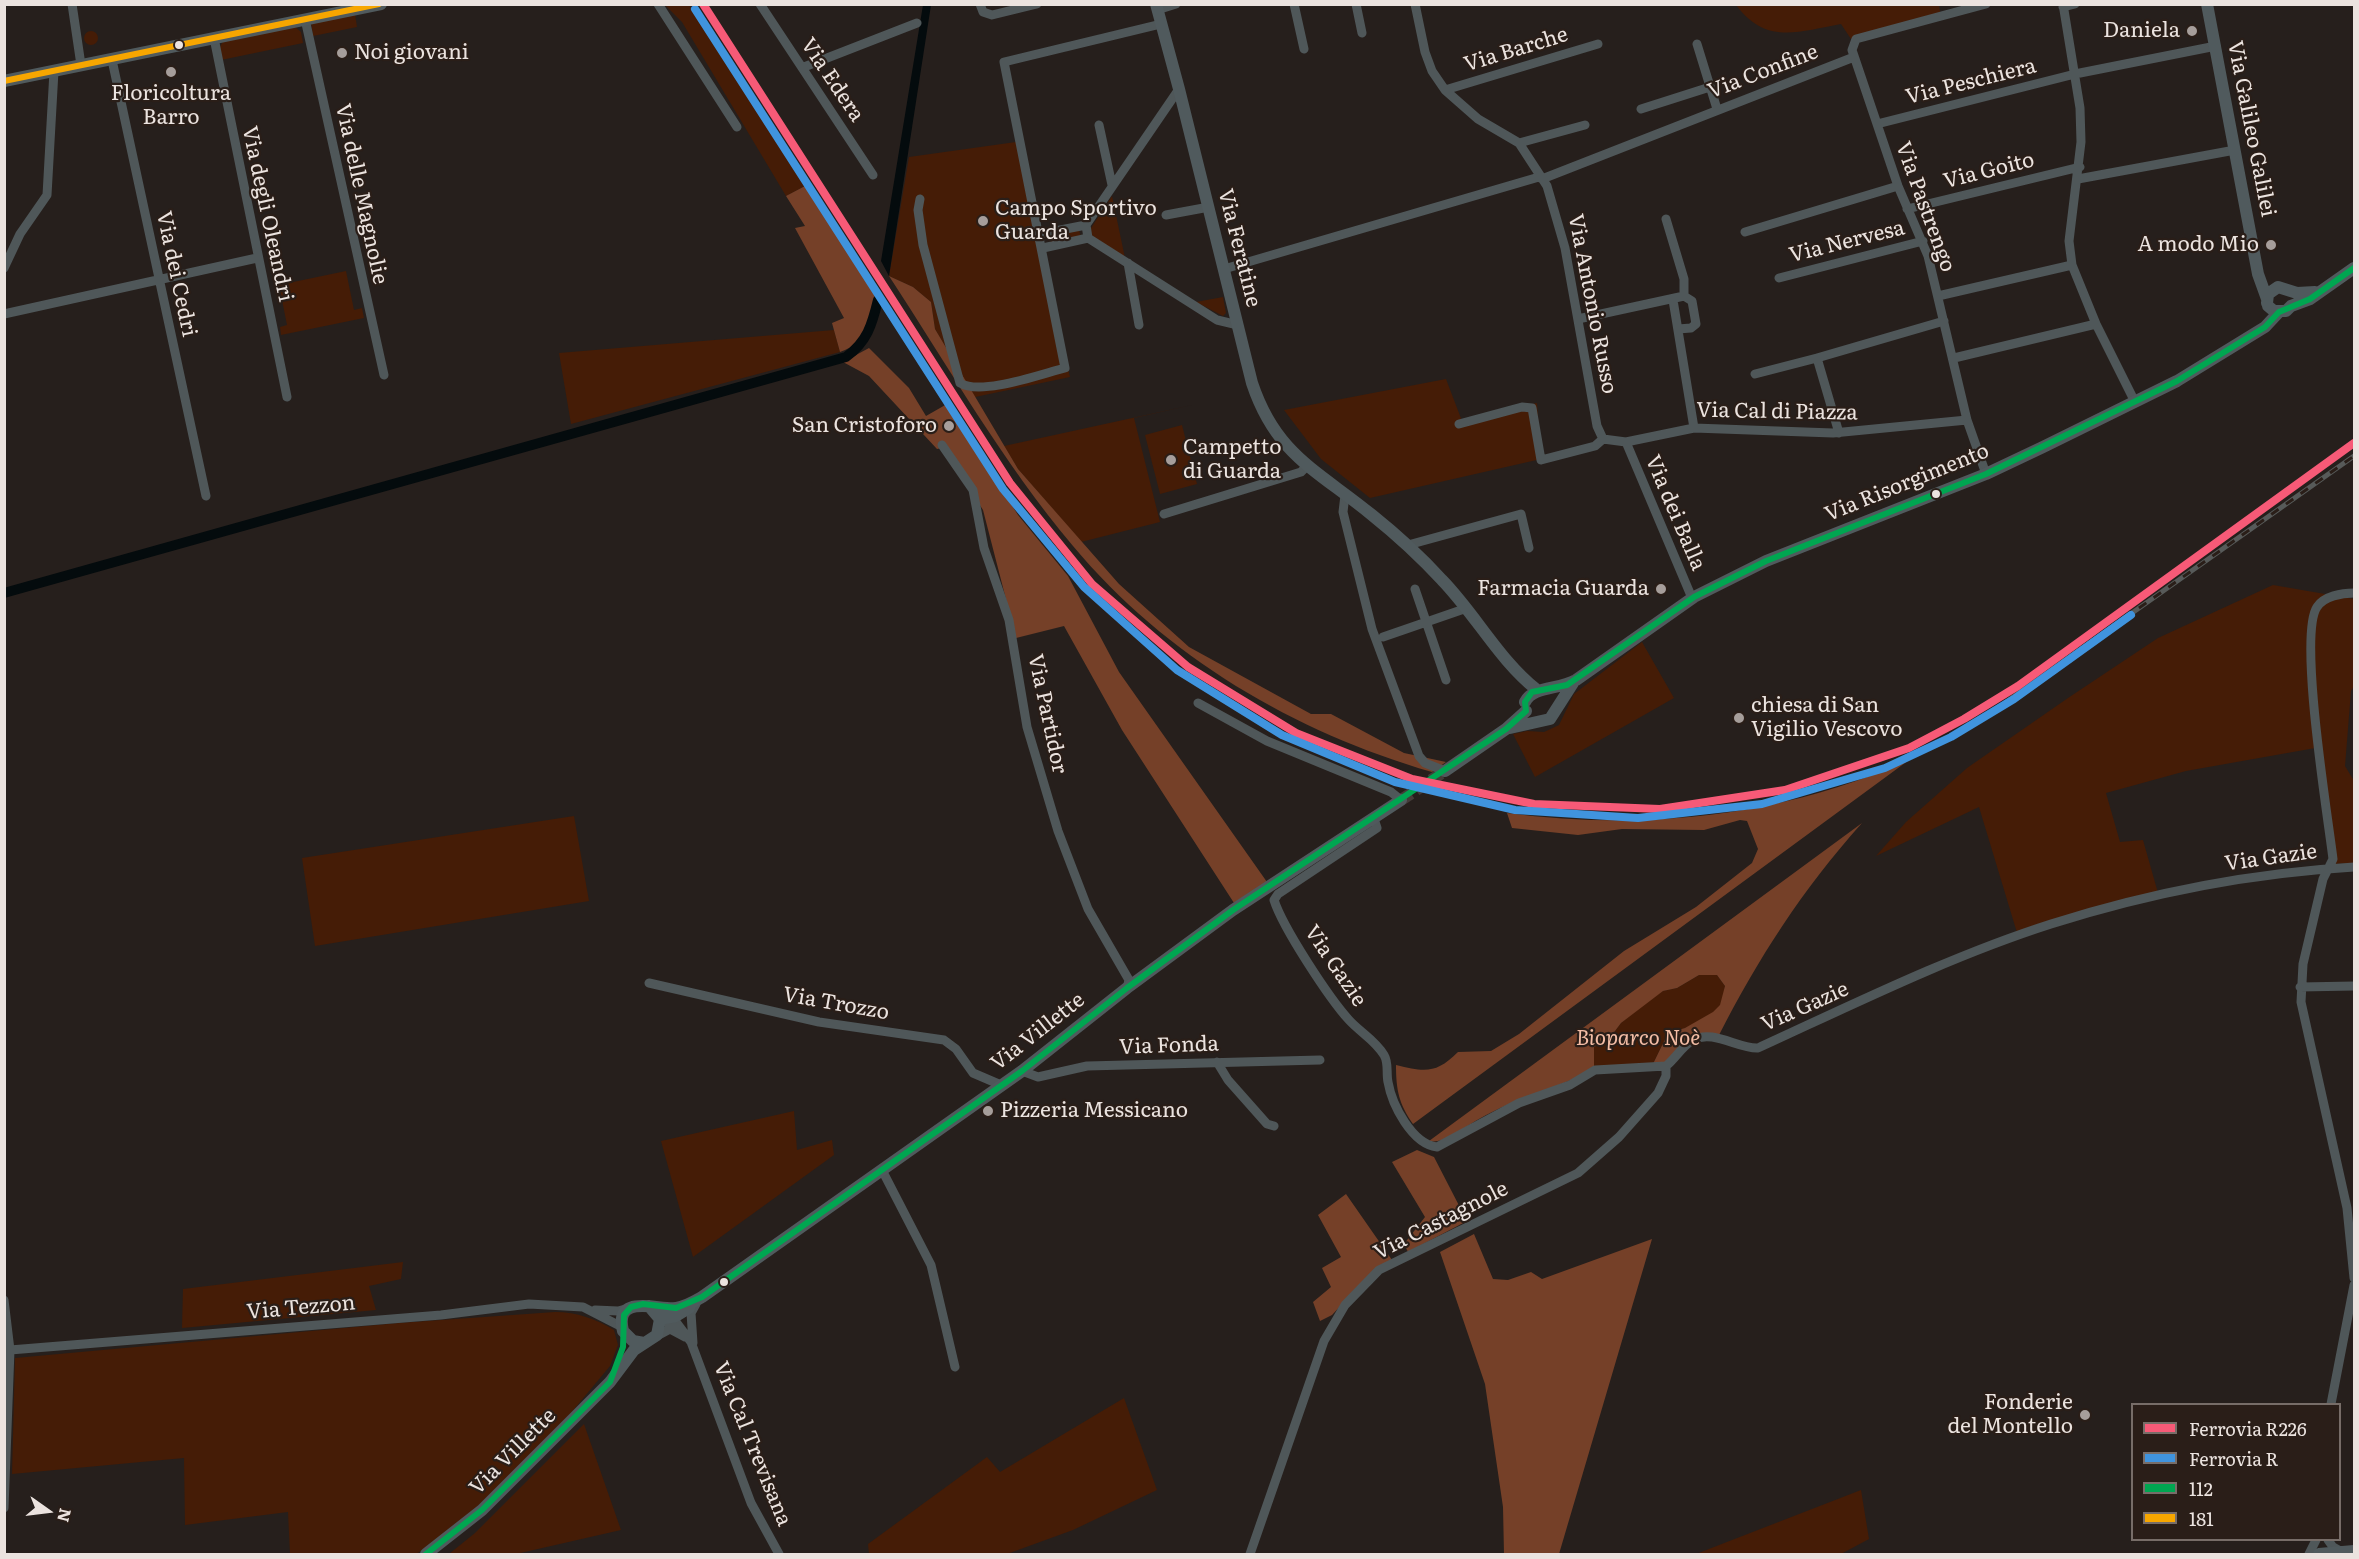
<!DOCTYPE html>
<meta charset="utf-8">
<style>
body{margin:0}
#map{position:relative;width:2359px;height:1559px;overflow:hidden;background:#261f1c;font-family:Literata,serif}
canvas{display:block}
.frame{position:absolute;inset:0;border:6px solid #ebe3df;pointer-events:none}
.legend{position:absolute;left:2131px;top:1403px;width:210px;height:138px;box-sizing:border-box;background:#2a1e18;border:2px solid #776d68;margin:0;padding:8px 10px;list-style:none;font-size:18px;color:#ebe3df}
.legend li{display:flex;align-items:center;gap:12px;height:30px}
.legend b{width:30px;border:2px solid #776d68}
.north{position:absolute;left:18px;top:1481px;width:60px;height:60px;-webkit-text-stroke:4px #2a1e18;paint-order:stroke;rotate:104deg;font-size:16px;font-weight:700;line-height:24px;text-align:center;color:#ebe3df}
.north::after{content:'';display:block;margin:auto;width:21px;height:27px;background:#ebe3df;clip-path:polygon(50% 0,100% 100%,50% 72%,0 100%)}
</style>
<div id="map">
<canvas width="2359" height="1559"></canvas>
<div class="frame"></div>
<ul class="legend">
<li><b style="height:8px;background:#f75a77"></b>Ferrovia R226</li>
<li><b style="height:8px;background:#4094de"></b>Ferrovia R</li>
<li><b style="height:8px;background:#00a651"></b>112</li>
<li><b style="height:8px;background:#f7a600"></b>181</li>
</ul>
<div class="north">N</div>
</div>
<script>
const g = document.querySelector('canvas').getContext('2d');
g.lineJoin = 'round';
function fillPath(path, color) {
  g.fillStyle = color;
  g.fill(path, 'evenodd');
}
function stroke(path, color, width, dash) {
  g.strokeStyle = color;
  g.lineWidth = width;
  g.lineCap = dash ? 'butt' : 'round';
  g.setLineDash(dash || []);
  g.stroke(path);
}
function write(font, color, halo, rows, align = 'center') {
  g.font = font + ' Literata,serif';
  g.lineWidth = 4.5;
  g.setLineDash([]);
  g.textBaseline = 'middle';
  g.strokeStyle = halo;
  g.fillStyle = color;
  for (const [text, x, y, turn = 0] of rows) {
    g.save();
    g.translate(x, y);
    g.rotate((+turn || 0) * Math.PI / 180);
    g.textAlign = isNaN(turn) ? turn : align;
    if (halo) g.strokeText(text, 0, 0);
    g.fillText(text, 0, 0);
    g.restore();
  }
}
fillPath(new Path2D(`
 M665,5H689L805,186L786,196L682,22Z
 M1736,5H1939L1941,17L1851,39L1841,24C1797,32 1766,45 1736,5Z
 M355,14L357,27L313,36L311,22Z
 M294,26L301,32L303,43L221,60L219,49L223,41Z
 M84 38a7 7 0 1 1 14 0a7 7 0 1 1-14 0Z
 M1016,142L1070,377L975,397L935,329L931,302L913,287L889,276L909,157Z
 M1112,196L1125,258L1091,235V228Z
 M1079,230L1081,237L1051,243L1050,235Z
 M346,271L354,310L362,308L364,318L281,335L280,327L287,325L279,285Z
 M1223,297L1226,313L1223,316L1196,302Z
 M834,330L840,352L571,424L559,353Z
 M1446,379L1462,421L1537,403L1541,459L1370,498L1321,459L1284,410Z
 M1192,405L1134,418L1160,522L1081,542L1018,469L1004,446Z
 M1182,425L1197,484L1160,494L1145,435Z
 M2273,585L2354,599V686L2351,691L2345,766L2354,781V863L2333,864L2321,747L2186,771L2106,793L2120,842L2143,840L2158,893L2018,936L1979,807L1876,856L1906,822L1967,768L2068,698L2158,638Z
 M1642,642L1674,698L1535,777L1513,734L1527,731L1544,732L1559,725L1574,694Z
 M574,816L589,901L315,946L302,858Z
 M1699,975H1717L1725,986C1724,992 1723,1001 1720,1006C1710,1021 1684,1029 1668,1033L1652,1066L1594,1069V1047L1609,1039L1621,1023L1650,999L1663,991L1677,988Z
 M794,1111L797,1150L832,1140L834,1155L693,1257L661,1141Z
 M403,1262L401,1279L369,1286L376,1310L182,1328L183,1289Z
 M555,1312C577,1312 596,1319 614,1330L618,1345L610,1366L570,1414L523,1462L463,1521L436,1542L416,1554H290L288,1512L185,1525L184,1458L12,1474L15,1358L399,1323Z
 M1124,1398L1157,1490L1073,1530L1007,1554H869L868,1544L987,1457L1000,1472Z
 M584,1424L621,1530L516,1554H449L475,1533Z
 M1861,1490L1869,1539L1841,1554H1696Z`), '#451c06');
fillPath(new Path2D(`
 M805,186L877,298C869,325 869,341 840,352L832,323L844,318L795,228L805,226L786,196Z
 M889,276L913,287L931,302L935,329L1018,469L1119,584L1189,647L1311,714H1331L1404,753L1446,762L1432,772C1294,732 1166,657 1073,546C1003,463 948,366 889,276Z
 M869,348L909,388L926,416L947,404L1018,515L1068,576L1119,672L1267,882L1234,903L1122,730L1064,626L1016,638L983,510L943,448L937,449L869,376L843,362Z
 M1909,760L1413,1124C1399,1104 1396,1090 1396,1065C1425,1072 1436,1074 1458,1052L1491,1051L1519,1034L1624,951L1696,907L1752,863L1758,849L1747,821L1740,820L1704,830L1622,829L1578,835L1512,828L1507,813C1645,831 1781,817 1909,760Z
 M1862,823C1802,890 1759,957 1718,1037L1708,1034L1667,1063L1652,1066L1668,1033L1685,1028L1713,1012L1720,1005L1725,986L1717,975H1699L1677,988L1663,991L1621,1023L1609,1039L1594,1047V1069C1557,1089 1515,1098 1479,1119C1466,1126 1444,1145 1429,1141Z
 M1417,1150L1434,1157L1467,1221L1408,1252L1404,1244L1425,1217L1392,1162Z
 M1346,1194L1392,1260L1372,1272L1332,1315L1320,1321L1313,1302L1331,1287L1322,1268L1341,1257L1318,1215Z
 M1474,1234L1493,1279L1508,1280L1531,1272L1542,1279L1652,1239L1559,1554H1504L1503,1507L1485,1384L1440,1252Z`), '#754028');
fillPath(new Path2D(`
 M923,5H931L889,276L881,261Z`), '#040b0d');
stroke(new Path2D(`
 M4,593L846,357C867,342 872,325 878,300`), '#040b0d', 10);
stroke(new Path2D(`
 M1401,800L1445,771`), '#443c39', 12, [12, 6]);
stroke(new Path2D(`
 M72,4L81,65
 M658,4L737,127
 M760,4L873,175
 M980,4L983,12L992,15L1037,4
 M1294,4L1304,49
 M1356,4L1362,33
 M1415,4L1425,52L1432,71L1445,90L1478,119L1519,143L1547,186L1565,248L1597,426L1603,439
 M2063,4L2080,108L2081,142L2069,241L2072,265L2096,324L2135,402
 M2063,7L2075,4
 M1157,10L1176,4
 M305,19L384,375
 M214,38L287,397
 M1697,44L1717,109
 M112,60L206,496
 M804,67L917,23
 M1179,89L1086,225L1088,238L1217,320L1238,325
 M1445,90L1598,44
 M1641,109L1710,87
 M1877,124L2075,74L2216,46
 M1099,125L1112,185
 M1519,143L1585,125
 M1542,179L1854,57
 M2078,179L2235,150
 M920,199L918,210L923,245L960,383C981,396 1041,374 1065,368L1004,62L1161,24
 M1907,209L2080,167
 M1166,215L1209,207
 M1666,219L1684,279V296
 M1745,232L1898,186
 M1040,234L1086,225
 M1043,248L1088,238
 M1128,263L1139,325
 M4,268L20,234L47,195L54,71
 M1224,269L1539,177
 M1779,278L1923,241
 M1938,296L2072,265
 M1673,300L1694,428
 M4,314L257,258
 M1578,319L1684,296L1692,301L1696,324L1691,328L1678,329
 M1954,358L2096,324
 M1755,374L1817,358
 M1459,424L1522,407L1532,408L1541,460L1595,446L1603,439
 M1839,433L1817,358L1944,321
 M1603,439L1626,442L1694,428L1833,433L1967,420
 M1626,442L1692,598
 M942,445L973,490L984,548L1009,620L1027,727L1058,831L1088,909L1129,980L1127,988
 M1986,474L1967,420L1928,256L1898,186L1852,50L1856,39L1986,4
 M1345,495L1343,512L1372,629L1419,756L1425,763L1445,771
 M1164,514L1301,472L1306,467
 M1408,545L1521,514L1529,548
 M1415,589L1446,680
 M2354,593C2342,593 2324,596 2317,607C2298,635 2328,817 2333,859L2323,879L2303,964L2301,1002L2347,1208L2354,1278
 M1383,637L1467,608
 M1198,703L1267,741L1391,792L1401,800
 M1374,819L1377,828L1278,894L1274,900C1283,928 1329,998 1349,1020C1361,1033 1375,1040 1384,1055C1389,1063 1386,1073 1388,1082C1392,1105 1412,1144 1437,1147L1519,1103L1570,1085L1595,1070L1666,1066C1676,1058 1682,1046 1693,1040C1713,1029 1738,1049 1758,1048C1854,1004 1951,956 2051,924C2149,893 2252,873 2354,867
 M649,983L819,1022L944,1040L956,1049L973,1073L1001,1085
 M2300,987L2354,986
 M1217,1062L1228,1080L1267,1124L1274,1126
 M1022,1071L1038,1077L1087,1066L1320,1060
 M882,1170L931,1265L955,1367
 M4,1300L10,1350L4,1508
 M595,1310L618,1311L629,1308
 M664,1322H676L691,1342L751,1503L779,1554
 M655,1337L670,1329L685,1337
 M693,1343L691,1313L696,1304
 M10,1350L441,1315L529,1304L583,1307L622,1327
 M2331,1404L2354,1285
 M2328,1540L2333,1547L2342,1552
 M1250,1554L1324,1341L1345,1305L1379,1270L1578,1173L1619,1137L1658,1093L1666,1076V1066
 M2309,1554L2316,1540`), '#4f5759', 9);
stroke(new Path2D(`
 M1156,4L1179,89L1252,383C1276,455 1317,470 1372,515C1397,535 1420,556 1442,580C1476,615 1499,660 1537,690
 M2207,4L2258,274L2267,299
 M4,81L381,4
 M2267,303L2268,294L2278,287L2297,293L2315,292
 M2268,306L2274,311H2286L2291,306L2310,299L2354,268
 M1525,702C1533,686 1558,690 1576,680L1694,597L1766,561L1986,474L2043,447L2177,381L2265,327L2279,312
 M1510,728L1550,719L1573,683
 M1445,771L1506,729L1526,711
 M660,1319L676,1316L689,1308
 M644,1343L633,1341L623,1331C614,1293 657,1310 676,1308C685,1307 695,1301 702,1297L1022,1071L1127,988L1233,910L1401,800
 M426,1554L482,1510L610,1382L634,1350L657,1335L660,1319L649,1306
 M2319,1554L2354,1551`), '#505a5d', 12);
const rail = new Path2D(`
 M1992,712L2354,456`);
stroke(rail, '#575a59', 5);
stroke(rail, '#2a1e18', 3, [9]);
stroke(new Path2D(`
 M426,1554L482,1510L610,1382L623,1347L624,1315L631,1307L643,1304L676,1308L702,1297L1022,1071L1127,988L1233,910L1506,729L1526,711L1525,702L1532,692L1567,685L1694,597L1766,561L1986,474L2177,381L2265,327L2279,312L2310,299L2354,268`), '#00a651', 6);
stroke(new Path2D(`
 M4,81L379,4`), '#f7a600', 6);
stroke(new Path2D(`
 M703,4L1010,483L1092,584L1188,667L1296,733L1412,779L1534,804L1660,809L1785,790L1909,748L1964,719L2018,686L2354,443`), '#f75a77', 8);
stroke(new Path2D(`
 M695,9L1003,489L1084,587L1177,670L1282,735L1395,782L1515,810L1638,818L1762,804L1885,768L1951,737L2014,699L2131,615`), '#4094de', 8);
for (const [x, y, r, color] of [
 [2192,31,6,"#a69e9b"],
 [179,45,5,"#ebe3df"],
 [342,53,6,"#a69e9b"],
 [171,72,6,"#a69e9b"],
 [983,221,6,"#a69e9b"],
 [2271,245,6,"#a69e9b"],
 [949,426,6,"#a69e9b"],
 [1171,460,6,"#a69e9b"],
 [1936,494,5,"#ebe3df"],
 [1661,589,6,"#a69e9b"],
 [1739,718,6,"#a69e9b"],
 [988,1111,6,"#a69e9b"],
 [724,1282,5,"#ebe3df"],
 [2085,1415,6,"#a69e9b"]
]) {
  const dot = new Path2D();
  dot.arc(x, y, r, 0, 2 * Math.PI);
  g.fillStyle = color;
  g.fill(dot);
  stroke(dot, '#2a1e18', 2);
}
write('21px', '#ebe3df', '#2a1e18', [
 ["Daniela",2180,31],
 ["Noi giovani",354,53,"left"],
 ["Floricoltura",171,94,"center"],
 ["Barro",171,118,"center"],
 ["Campo Sportivo",995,209,"left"],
 ["Guarda",995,233,"left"],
 ["A modo Mio",2259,245],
 ["San Cristoforo",937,426],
 ["Campetto",1183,448,"left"],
 ["di Guarda",1183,472,"left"],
 ["Farmacia Guarda",1649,589],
 ["chiesa di San",1751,706,"left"],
 ["Vigilio Vescovo",1751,730,"left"],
 ["Pizzeria Messicano",1000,1111,"left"],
 ["Fonderie",2073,1403],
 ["del Montello",2073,1427]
], 'right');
write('21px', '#ebe3df', '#2a1e18', [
 ["Via Barche",1516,50,-17],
 ["Via Confine",1763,72,-21],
 ["Via Edera",832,80,56],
 ["Via Peschiera",1971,82,-14],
 ["Via Galileo Galilei",2251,129,79],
 ["Via Goito",1989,171,-14],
 ["Via delle Magnolie",361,194,78],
 ["Via Pastrengo",1925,207,70],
 ["Via degli Oleandri",267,214,78],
 ["Via Nervesa",1847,242,-14],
 ["Via Feratine",1239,248,76],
 ["Via dei Cedri",176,274,78],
 ["Via Antonio Russo",1592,304,79],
 ["Via Cal di Piazza",1777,412,1],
 ["Via Risorgimento",1907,483,-22],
 ["Via dei Balla",1675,513,67],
 ["Via Partidor",1047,714,78],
 ["Via Gazie",2271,858,-8],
 ["Via Gazie",1335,966,56],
 ["Via Trozzo",836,1004,10],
 ["Via Gazie",1805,1007,-24],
 ["Via Villette",1038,1032,-38],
 ["Via Fonda",1169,1046,-2],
 ["Via Castagnole",1441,1221,-27],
 ["Via Tezzon",301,1308,-5],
 ["Via Cal Trevisana",752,1444,68],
 ["Via Villette",513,1452,-45]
]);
write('italic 21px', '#f4bda5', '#2a1e18', [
 ["Bioparco Noè",1638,1039]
]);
</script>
